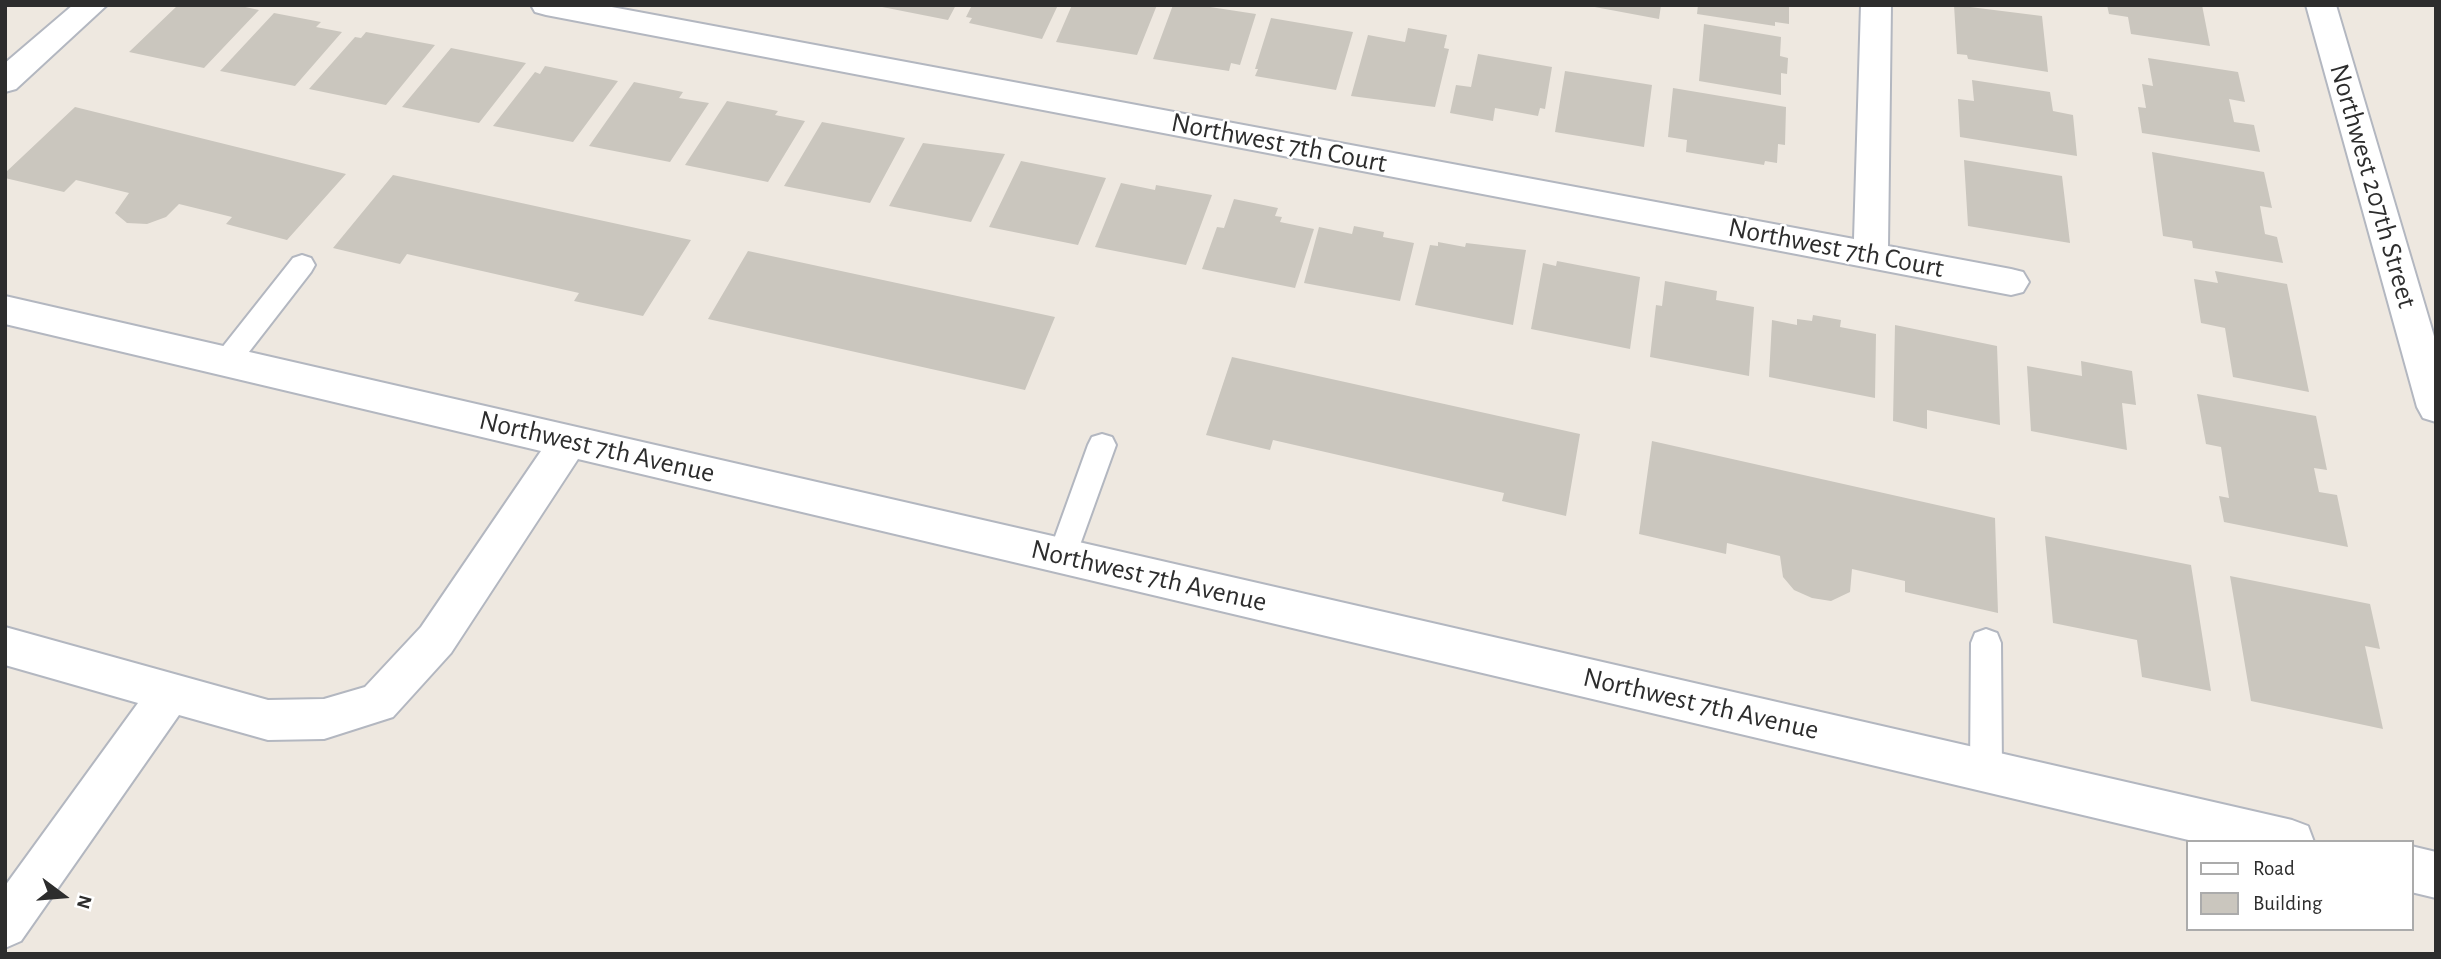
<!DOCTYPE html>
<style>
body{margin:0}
#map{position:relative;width:2441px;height:959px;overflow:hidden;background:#eee8e0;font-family:"Alegreya Sans",sans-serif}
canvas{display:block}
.frame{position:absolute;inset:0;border:7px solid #2d2d2d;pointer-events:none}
.legend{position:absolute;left:2186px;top:840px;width:228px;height:91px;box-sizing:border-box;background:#fff;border:2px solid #ababab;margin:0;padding:9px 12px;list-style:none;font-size:21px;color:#2d2d2d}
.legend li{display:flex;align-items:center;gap:14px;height:35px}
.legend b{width:35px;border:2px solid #ababab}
.north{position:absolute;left:28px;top:861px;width:70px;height:70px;-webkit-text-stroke:5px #fff;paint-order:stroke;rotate:106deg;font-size:19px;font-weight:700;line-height:28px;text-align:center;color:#2d2d2d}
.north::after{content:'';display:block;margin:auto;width:24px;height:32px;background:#2d2d2d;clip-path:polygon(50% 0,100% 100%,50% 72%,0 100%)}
</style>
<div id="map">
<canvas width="2441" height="959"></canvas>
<div class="frame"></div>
<ul class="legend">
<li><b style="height:9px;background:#fff"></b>Road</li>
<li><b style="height:19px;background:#cac6be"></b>Building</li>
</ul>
<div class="north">N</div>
</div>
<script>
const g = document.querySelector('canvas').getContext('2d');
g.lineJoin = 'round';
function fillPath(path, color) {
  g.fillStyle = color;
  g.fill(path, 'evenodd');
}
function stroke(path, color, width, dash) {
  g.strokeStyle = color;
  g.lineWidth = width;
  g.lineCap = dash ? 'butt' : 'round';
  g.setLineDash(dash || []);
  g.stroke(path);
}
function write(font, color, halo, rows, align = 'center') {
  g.font = font + ' "Alegreya Sans",sans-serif';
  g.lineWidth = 5;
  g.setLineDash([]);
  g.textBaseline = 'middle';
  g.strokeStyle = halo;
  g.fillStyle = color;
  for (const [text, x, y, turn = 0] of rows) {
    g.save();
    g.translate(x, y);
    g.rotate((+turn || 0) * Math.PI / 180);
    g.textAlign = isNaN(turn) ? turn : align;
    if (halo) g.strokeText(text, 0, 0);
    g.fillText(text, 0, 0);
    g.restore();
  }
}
fillPath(new Path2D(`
 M236,5L259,10L204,68L129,52L177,6Z
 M872,5H956L948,20Z
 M972,5H1058L1042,39L969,23L972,18L966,17Z
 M1072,5H1157L1137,55L1056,42Z
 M1173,5H1197L1256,14L1240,65L1231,63L1229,71L1153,59Z
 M1584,5H1661L1659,19Z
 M1698,5H1789V24L1775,22V26L1697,14Z
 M1954,5L2042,16L2048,72L1968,59L1967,55L1957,54Z
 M2107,5H2202L2210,46L2131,34L2128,17L2109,14Z
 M274,13L321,22L316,27L342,32L295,86L220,71Z
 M1271,18L1353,32L1336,90L1255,76L1258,69H1255Z
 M1704,24L1781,37L1780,56L1788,58L1787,74L1781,73V95L1699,81Z
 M1408,28L1447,35L1444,48L1449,49L1435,107L1351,96L1368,35L1405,42Z
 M366,32L435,45L386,105L309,89L355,37L361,38Z
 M451,48L526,63L479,123L402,107Z
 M1478,54L1552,67L1545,109L1540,108L1538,116L1495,108L1493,121L1450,113L1456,85L1471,87Z
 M2148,58L2238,72L2245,102L2229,99L2234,122L2254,125L2260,152L2142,133L2138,107L2146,108L2142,84L2153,86Z
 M545,66L618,81L573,142L493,126L535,72L540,74Z
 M1565,71L1652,85L1644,147L1555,132Z
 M1972,80L2050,92L2053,111L2073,115L2077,156L1960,137L1958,99L1974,101Z
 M634,82L683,92L679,98L709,103L670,162L589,146Z
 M1673,88L1786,107L1785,145L1778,144L1777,163L1765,161L1764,165L1686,152L1687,140L1668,137Z
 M727,101L778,111L775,115L805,121L768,182L685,165Z
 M75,107L346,174L287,240L226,224L232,217L179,204L166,217L147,224L127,223L115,213L129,193L76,180L64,192L5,178V173Z
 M822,122L905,138L870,203L784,186Z
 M923,143L1005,154L971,222L889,206Z
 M2152,152L2264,172L2272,208L2260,206L2265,234L2277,237L2283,263L2193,248L2192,241L2163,236Z
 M1964,160L2062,176L2070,243L1968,226Z
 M1021,161L1106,178L1078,245L989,227Z
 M393,175L691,240L643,316L574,301L579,293L407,254L400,264L333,248Z
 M1121,183L1155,190L1156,185L1212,195L1186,265L1095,247Z
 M1234,199L1278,208L1275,216L1282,217L1280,222L1314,229L1295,288L1202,269L1217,227L1224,228Z
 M1354,226L1384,232L1383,237L1414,243L1400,301L1304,283L1319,227L1352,234Z
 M1438,242L1465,247L1466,243L1526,250L1513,325L1415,305L1430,245L1438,246Z
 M748,251L1055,317L1025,390L708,319Z
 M1557,261L1640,277L1630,349L1531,329L1543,263L1556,266Z
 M2215,271L2287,284L2309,392L2233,377L2225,328L2201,323L2194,279L2218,283Z
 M1665,281L1717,291L1716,300L1754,307L1749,376L1650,357L1656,305L1662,306Z
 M1813,315L1841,320L1840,327L1876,334L1875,398L1769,377L1772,320L1797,325V319L1812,321Z
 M1895,325L1997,346L2000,425L1927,410V429L1893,421Z
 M1232,357L1580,434L1566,516L1502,501L1504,493L1273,440L1270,450L1206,435Z
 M2081,361L2132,371L2136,405L2122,403L2127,450L2031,431L2027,366L2082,376Z
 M2197,394L2316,416L2327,470L2314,468L2319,492L2337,495L2348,547L2224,522L2219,496L2229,498L2221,447L2206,444Z
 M1652,441L1995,518L1998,613L1905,592V581L1852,569L1850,592L1831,601L1812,598L1794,590L1783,577L1780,556L1727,543L1726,554L1639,534Z
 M2045,536L2191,565L2211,691L2142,677L2137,640L2053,623Z
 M2230,576L2370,604L2380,649L2365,646L2383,729L2251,701Z`), '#cac6be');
const service = new Path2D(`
 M302,255L311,258L315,265L311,272L235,370L226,373L217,370L213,362L217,354L293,258Z
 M1102,434L1112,437L1116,445L1076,556L1072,565L1062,569L1052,565L1048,556L1088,445L1092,437Z
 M1986,629L1997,633L2001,643L2002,771L1997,782L1986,786L1975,782L1970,771L1971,643L1975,633Z`);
const minor = new Path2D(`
 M73,5H107L16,89L5,92V63Z
 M531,5H601L1854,239L1861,5H1891L1888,246L2011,269L2023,272L2029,282L2023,292L2011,295L546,15L535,12Z
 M2306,5H2336L2436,343V422L2423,418L2417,407Z
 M5,296L2292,820L2308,826L2314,842H2197L578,459L451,653L393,717L324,739L268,740L179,715L21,941L5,948V886L138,703L5,665V627L268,700L324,699L365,687L421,627L541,451L5,324Z
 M2411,846L2436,852V898L2411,892Z`);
stroke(service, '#b3b7c0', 4);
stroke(minor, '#b3b7c0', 4);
fillPath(service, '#fff');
fillPath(minor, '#fff');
write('28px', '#2d2d2d', '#fff', [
 ["Northwest 7th Court",1279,143,11],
 ["Northwest 207th Street",2373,186,74],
 ["Northwest 7th Court",1836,248,11],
 ["Northwest 7th Avenue",597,447,13],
 ["Northwest 7th Avenue",1149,576,13],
 ["Northwest 7th Avenue",1701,704,13]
]);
</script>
